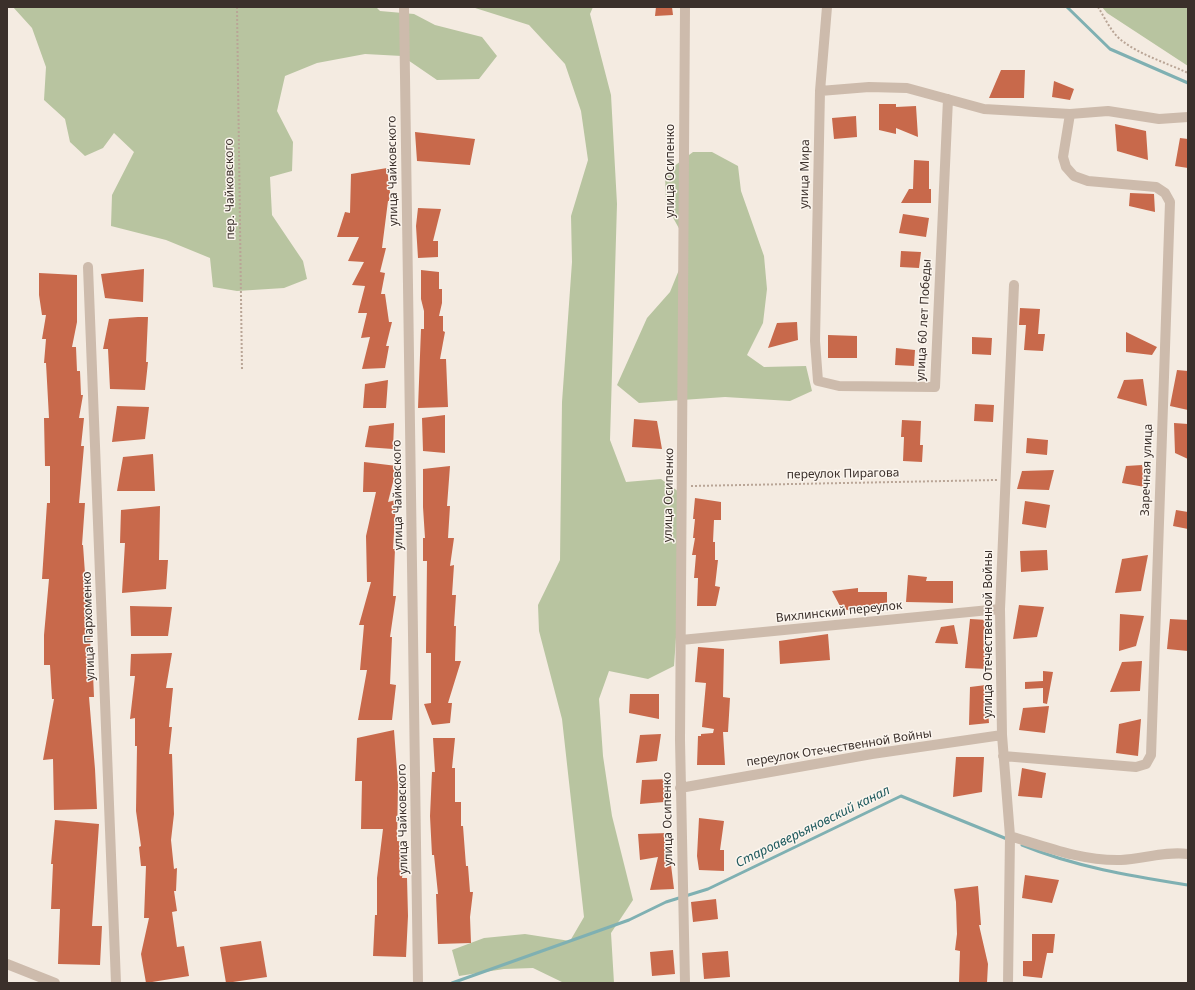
<!DOCTYPE html>
<meta charset="utf-8">
<style>
body{margin:0}
#map{position:relative;width:1195px;height:990px;overflow:hidden;background:#f4ebe1;font-family:"Noto Sans",sans-serif}
canvas{display:block}
.frame{position:absolute;inset:0;border:8px solid #3b302b;pointer-events:none}
</style>
<div id="map">
<canvas width="1195" height="990"></canvas>
<div class="frame"></div>
</div>
<script>
const g = document.querySelector('canvas').getContext('2d');
g.lineJoin = 'round';
function fillPath(path, color) {
  g.fillStyle = color;
  g.fill(path, 'evenodd');
}
function stroke(path, color, width, dash) {
  g.strokeStyle = color;
  g.lineWidth = width;
  g.lineCap = dash ? 'butt' : 'round';
  g.setLineDash(dash || []);
  g.stroke(path);
}
function write(font, color, halo, rows, align = 'center') {
  g.font = font + ' "Noto Sans",sans-serif';
  g.lineWidth = 3;
  g.setLineDash([]);
  g.textBaseline = 'middle';
  g.strokeStyle = halo;
  g.fillStyle = color;
  for (const [text, x, y, turn = 0] of rows) {
    g.save();
    g.translate(x, y);
    g.rotate((+turn || 0) * Math.PI / 180);
    g.textAlign = isNaN(turn) ? turn : align;
    if (halo) g.strokeText(text, 0, 0);
    g.fillText(text, 0, 0);
    g.restore();
  }
}
fillPath(new Path2D(`
 M13,7H376L380,11L414,14L435,25L482,37L497,56L479,79L437,80L402,56L365,54L317,63L285,76L277,111L293,142L292,171L270,177L272,215L303,261L307,279L284,288L237,291L213,287L210,258L166,240L111,226L112,195L134,152L114,133L103,148L85,156L70,142L65,119L44,100L46,67L32,28Z
 M472,7H593L590,14L611,95L617,204L610,440L626,482L661,479L686,497L674,666L648,679L609,671L599,699L603,756L612,816L633,900L611,933L614,983H564L533,968L504,969L459,976L452,950L484,938L525,934L570,941L584,917L562,719L539,631L538,605L560,560L562,402L572,262L571,216L588,160L581,111L565,64L529,25Z
 M1102,7H1188V66L1107,13Z
 M693,152H712L738,166L741,191L764,256L767,289L763,323L747,355L764,367L806,366L812,391L790,401L725,397L639,403L617,385L647,318L670,292L683,260L681,232L666,205L665,173Z`), '#b8c4a0');
stroke(new Path2D(`
 M1067,7L1110,49L1188,83
 M1022,845C1075,867 1132,876 1188,885
 M452,983L629,920L666,902L708,889L901,796L1007,839`), '#7fb0b2', 3);
fillPath(new Path2D(`
 M656,7H672L673,15L655,16Z
 M1001,70H1025L1024,98H989Z
 M1054,81L1074,89L1070,100L1052,97Z
 M879,104H896V107L916,106L918,137L896,128V134L879,130Z
 M856,116L857,137L834,139L832,118Z
 M1115,124L1146,131L1148,160L1117,151Z
 M415,132L475,139L470,165L417,161Z
 M1180,138L1188,139V168L1175,166Z
 M914,160L929,161V189H931V203H901L909,189H913Z
 M387,168L391,201H388L382,248H386L380,272L385,273L381,294H385L389,322H392L386,346H389L385,368L362,369L370,337L361,338L367,313H358L365,286L352,285L364,262L348,261L359,237H337L345,212L350,213L351,174Z
 M1130,193L1154,194L1155,212L1129,206Z
 M418,208L441,209L433,241H438V257L418,258L416,226Z
 M903,214L929,218L926,237L899,233Z
 M901,251L921,252L919,268L900,267Z
 M144,269L143,302L105,298L101,274Z
 M421,270L439,272V289H442V303L439,316H443V331L445,332L440,359H446L448,407L418,408L421,329H424V311L421,299Z
 M39,273L77,275V322L72,347H76L77,371H80L81,395H83L79,418H84L81,446H84L79,503H85L82,545H83L86,588H91L86,631H90L91,674H93L94,697H89L95,769L97,809L54,810L53,759L43,760L54,699H52L50,665H44V635L49,579H42L47,503H50V466H45L44,418H49L46,363H44L46,339H42L46,315H42L39,295Z
 M1020,308L1040,309L1038,334H1045L1043,351L1024,350L1026,325H1019Z
 M138,317H148L146,362H148L145,390L110,389L108,349H103L109,319Z
 M797,322L798,340L768,348L777,323Z
 M1126,332L1157,347L1152,355L1126,352Z
 M828,335L857,336V358H828Z
 M972,337L992,338L991,355L972,354Z
 M896,348L915,350L914,366L895,365Z
 M1177,370L1188,371V410L1170,406Z
 M1143,379L1147,406L1117,398L1124,380Z
 M388,380L386,408H363L365,384Z
 M975,404L994,405L993,422L974,421Z
 M117,406L149,407L145,439L112,442Z
 M445,415V453L423,451L422,418Z
 M634,419L657,421L662,449L632,447Z
 M902,420L921,421L920,445H923L922,462L903,461L904,437H901Z
 M394,423L393,449L365,447L369,426Z
 M1174,423L1188,424V459L1175,453Z
 M1027,438L1048,440L1047,455L1026,453Z
 M153,454L155,491H117L123,457Z
 M364,462L397,466L388,502L396,500L393,549H395L393,596H396L390,637H392L390,684L396,685L392,720H358L367,670H360L364,625H359L371,582H367L366,536L376,492H363Z
 M1142,465L1145,487L1122,483L1126,466Z
 M450,466L447,506H450L448,538H454L450,566L454,565L452,595H456L454,626H456L455,661H461L448,703H452L450,723L432,725L424,704L431,703V653H426L427,561H423V538H425L423,507V469Z
 M1054,470L1049,490L1017,489L1022,471Z
 M695,498L721,502V520H714L713,542H715V560H718L715,586L720,587L716,606H697L698,578H694L696,555H692L695,538H693L695,519H693Z
 M1025,501L1050,505L1046,528L1022,524Z
 M160,506L159,560H168L166,589L122,593L125,543H120L121,510Z
 M1176,510L1188,512V529L1173,526Z
 M1047,550L1048,570L1021,572L1020,551Z
 M1148,555L1141,591L1115,593L1122,559Z
 M908,575L927,577L926,581H953V603L906,602Z
 M858,588V592H887V607L860,608L861,614L841,608L832,591Z
 M1019,605L1044,607L1037,637L1013,639Z
 M130,606L172,607L168,636H131Z
 M1120,614L1144,616L1136,646L1119,651Z
 M970,619L988,620L983,649H986L988,669L965,668Z
 M1170,619L1188,620V651L1167,649Z
 M954,625L958,644L935,643L941,627Z
 M828,634L830,660L780,664L779,641Z
 M698,647L724,649L723,697L730,698L728,732H723L725,765H697L698,736H701V734L713,733L714,729L702,727L706,683L695,682Z
 M172,653L166,688H173L169,727H172L169,754H172L174,814L171,840L174,869L177,868L176,891H174L177,911L172,912L177,947L184,946L189,976L146,983L141,954L149,918H144L146,866H141L139,847L141,846L136,811L137,746H135V718L130,719L135,676H130L131,654Z
 M1142,661L1140,691L1110,692L1122,662Z
 M1043,671L1053,672L1047,704L1043,703V688L1025,689V682L1043,681Z
 M986,685L989,723L969,725L970,687Z
 M630,694H659V719L629,713Z
 M1049,706L1045,733L1019,730L1023,708Z
 M1141,719L1138,756L1116,753L1119,724Z
 M394,730L398,784L397,841L407,842L402,878H407L408,916L406,957L373,956L375,915H377V878L383,829H361L362,781H355L357,738Z
 M661,734L657,761L636,763L640,735Z
 M433,738H455L452,768H455V802H461V826H463L466,866H468L470,892H473L470,917L471,943L438,944L436,894H438L434,855H432L430,816L432,772H435Z
 M956,757H984L982,792L953,797Z
 M1022,768L1046,773L1042,798L1018,796Z
 M667,779L664,802L640,804L642,780Z
 M699,818L724,821L720,850H724V871L699,870L697,856Z
 M55,820L99,824L92,926H102L100,965L58,964L60,909H51L53,864H51Z
 M667,833L674,889L650,890L658,857L640,860L638,834Z
 M1025,875L1059,880L1052,903L1022,898Z
 M978,886L981,925H979L988,964L987,983H959L960,951L955,950L957,934L956,902L954,889Z
 M716,899L718,919L693,922L691,902Z
 M1032,934H1055L1053,953H1047L1042,978L1023,976V961H1032Z
 M261,941L267,977L226,983L220,947Z
 M673,950L675,974L652,976L650,952Z
 M728,951L730,977L704,979L702,953Z`), '#c8694b');
stroke(new Path2D(`
 M237,7L242,370
 M1098,7C1105,18 1111,32 1121,40C1140,55 1167,63 1188,73
 M691,486L997,480`), '#b9a596', 2, [2, 2]);
stroke(new Path2D(`
 M404,7L418,983
 M685,7L680,740L685,983
 M827,7L820,91L815,341L818,381L839,386L935,387L948,99
 M820,91L869,87L907,88L984,109L1070,114L1108,111L1159,119L1188,117
 M88,267L116,983
 M681,640L1000,609
 M1003,756L1136,767L1146,764L1151,755L1170,202L1165,193L1156,187L1088,181L1074,176L1066,167L1063,157L1070,114
 M680,788L872,754L1002,735
 M1010,836C1046,847 1082,861 1121,860C1143,859 1165,851 1188,854
 M7,964L55,983
 M1008,983L1010,836L1002,735L1000,609L1014,285`), '#cdbbac', 10);
write('12px', '#3b302b', '#fbf5ee', [
 ["улица Чайковского",393,171,-91],
 ["улица Осипенко",671,171,-90],
 ["улица Мира",805,174,-89],
 ["пер. Чайковского",230,189,-91],
 ["улица 60 лет Победы",924,320,-87],
 ["Заречная улица",1147,470,-88],
 ["переулок Пирагова",843,474,-1],
 ["улица Чайковского",398,495,-91],
 ["улица Осипенко",669,495,-89],
 ["Вихлинский переулок",839,612,-6],
 ["улица Пархоменко",89,626,-92],
 ["улица Отечественной Войны",989,634,-90],
 ["переулок Отечественной Войны",839,748,-9],
 ["улица Чайковского",403,819,-91],
 ["улица Осипенко",668,819,-91]
]);
write('italic 13px', '#1f5a5e', '#fbf5ee', [
 ["Староаверьяновский канал",813,827,-26]
]);
</script>
